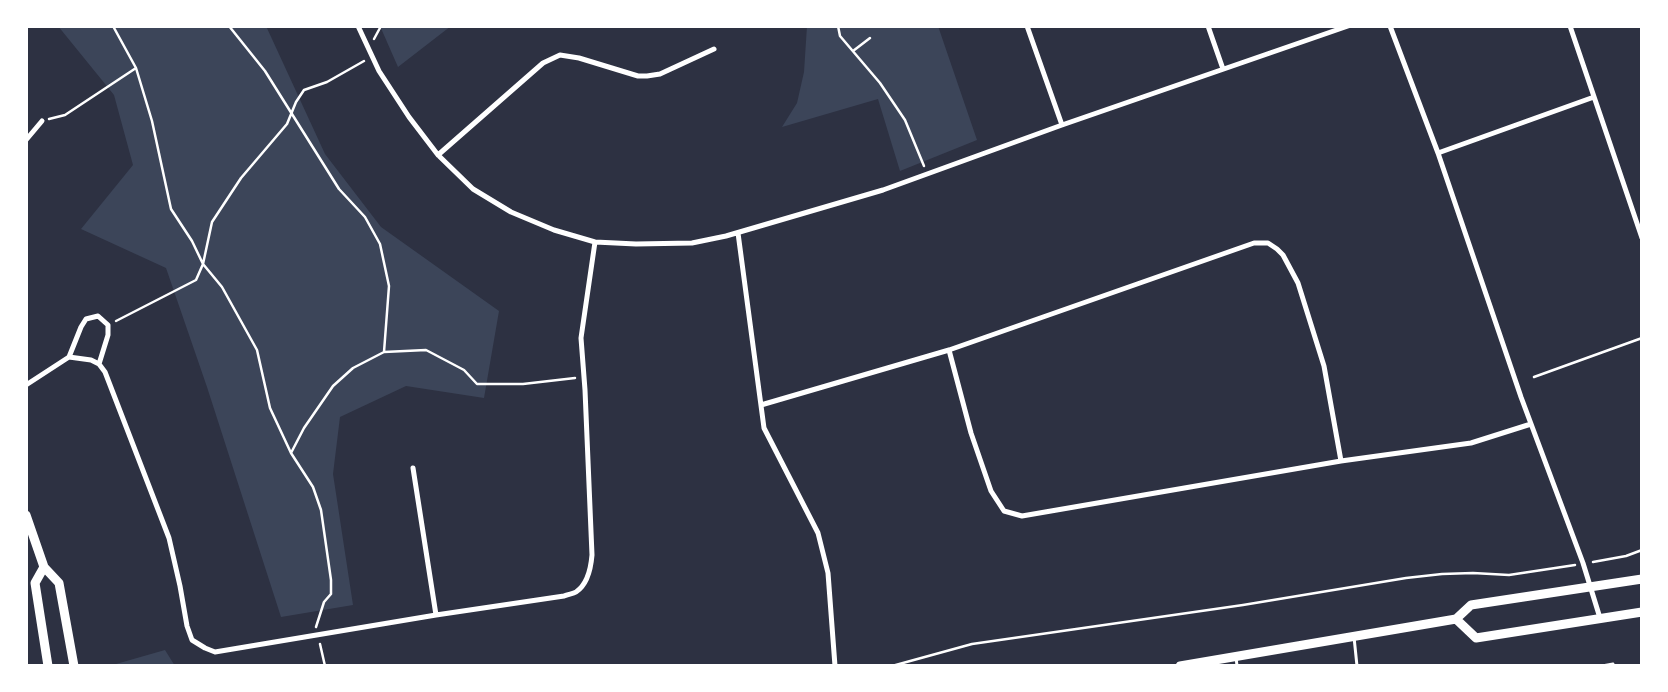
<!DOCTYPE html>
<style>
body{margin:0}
#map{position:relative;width:1668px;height:692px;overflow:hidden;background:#2d3142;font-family:"PT Serif",serif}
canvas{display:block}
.frame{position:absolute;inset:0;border:28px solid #fff;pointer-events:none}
</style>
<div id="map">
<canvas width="1668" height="692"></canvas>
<div class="frame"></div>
</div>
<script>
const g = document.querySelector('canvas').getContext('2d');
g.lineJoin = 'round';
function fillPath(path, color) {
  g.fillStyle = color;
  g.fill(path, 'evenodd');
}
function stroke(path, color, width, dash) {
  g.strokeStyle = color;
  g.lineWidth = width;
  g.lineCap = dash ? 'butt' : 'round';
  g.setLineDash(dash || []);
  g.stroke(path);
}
fillPath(new Path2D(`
 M58,26H266L325,154L381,227L499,311L484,398L406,386L340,417L333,474L353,605L281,617L207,387L166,268L81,229L133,165L114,95Z
 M380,26H451L398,67Z
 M807,26H938L977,140L900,171L878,99L782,127L797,103L804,72Z
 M165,650L175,666H109Z`), '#3c4559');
stroke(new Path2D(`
 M113,26L136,68L152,121L171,209L192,241L203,264L222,287L257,350L270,408L291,453L313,487L321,510L331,580V594L324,602L316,627
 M229,26L265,71L339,189L365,217L380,244L389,286L384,352
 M838,26L840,36L880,83L905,120L924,166
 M374,39L381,26
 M853,51L870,38
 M49,119L65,115L136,68
 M116,321L196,280L203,264L212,222L241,178L287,124L296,102L304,90L327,82L364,61
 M1534,377L1642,338
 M291,453L304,428L333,386L353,368L384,352L426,350L464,370L477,384H523L575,378
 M1593,562L1626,556L1642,550
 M320,644L325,666
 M892,666L972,644L1243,605L1406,578L1442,574L1473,573L1509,575L1575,565`), '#fff', 2.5);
stroke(new Path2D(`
 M1354,637L1357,666
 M1236,657L1237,666
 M1602,666L1613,664`), '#fff', 3);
stroke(new Path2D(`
 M358,26L379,71L409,117L438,155L473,189L511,212L554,230L595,242L636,244L692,243L726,236L883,190L1062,125L1348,26
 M1027,26L1062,125
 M1208,26L1223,69
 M1390,26L1438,153L1521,397L1583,563L1600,618
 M1570,26L1642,238
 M26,140L42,121
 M1438,153L1594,97
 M438,155L543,63L560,55L579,58L638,76H647L660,74L714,49
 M738,233L764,428L818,533L828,573L835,666
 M949,350L971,433L991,491L1004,511L1022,516L1341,461L1471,443L1531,424
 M69,357L81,327L86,319L98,316L108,325V335L99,364
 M26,385L69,357L91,360L99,364L105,372L169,538L180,586L187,626L192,640L205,648L215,652L436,615L564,596C568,594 573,594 576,592C588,584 591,567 592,555L585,390L581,338L595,242
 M761,405L949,350L1254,243H1268L1277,249L1283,255L1298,283L1324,366L1341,461
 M413,468L436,615`), '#fff', 5);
stroke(new Path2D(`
 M26,515L44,567L59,583L74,666
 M44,567L35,583L48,666
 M1456,619L1476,638L1642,612
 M1180,666L1456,619L1471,605L1642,579`), '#fff', 9);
</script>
